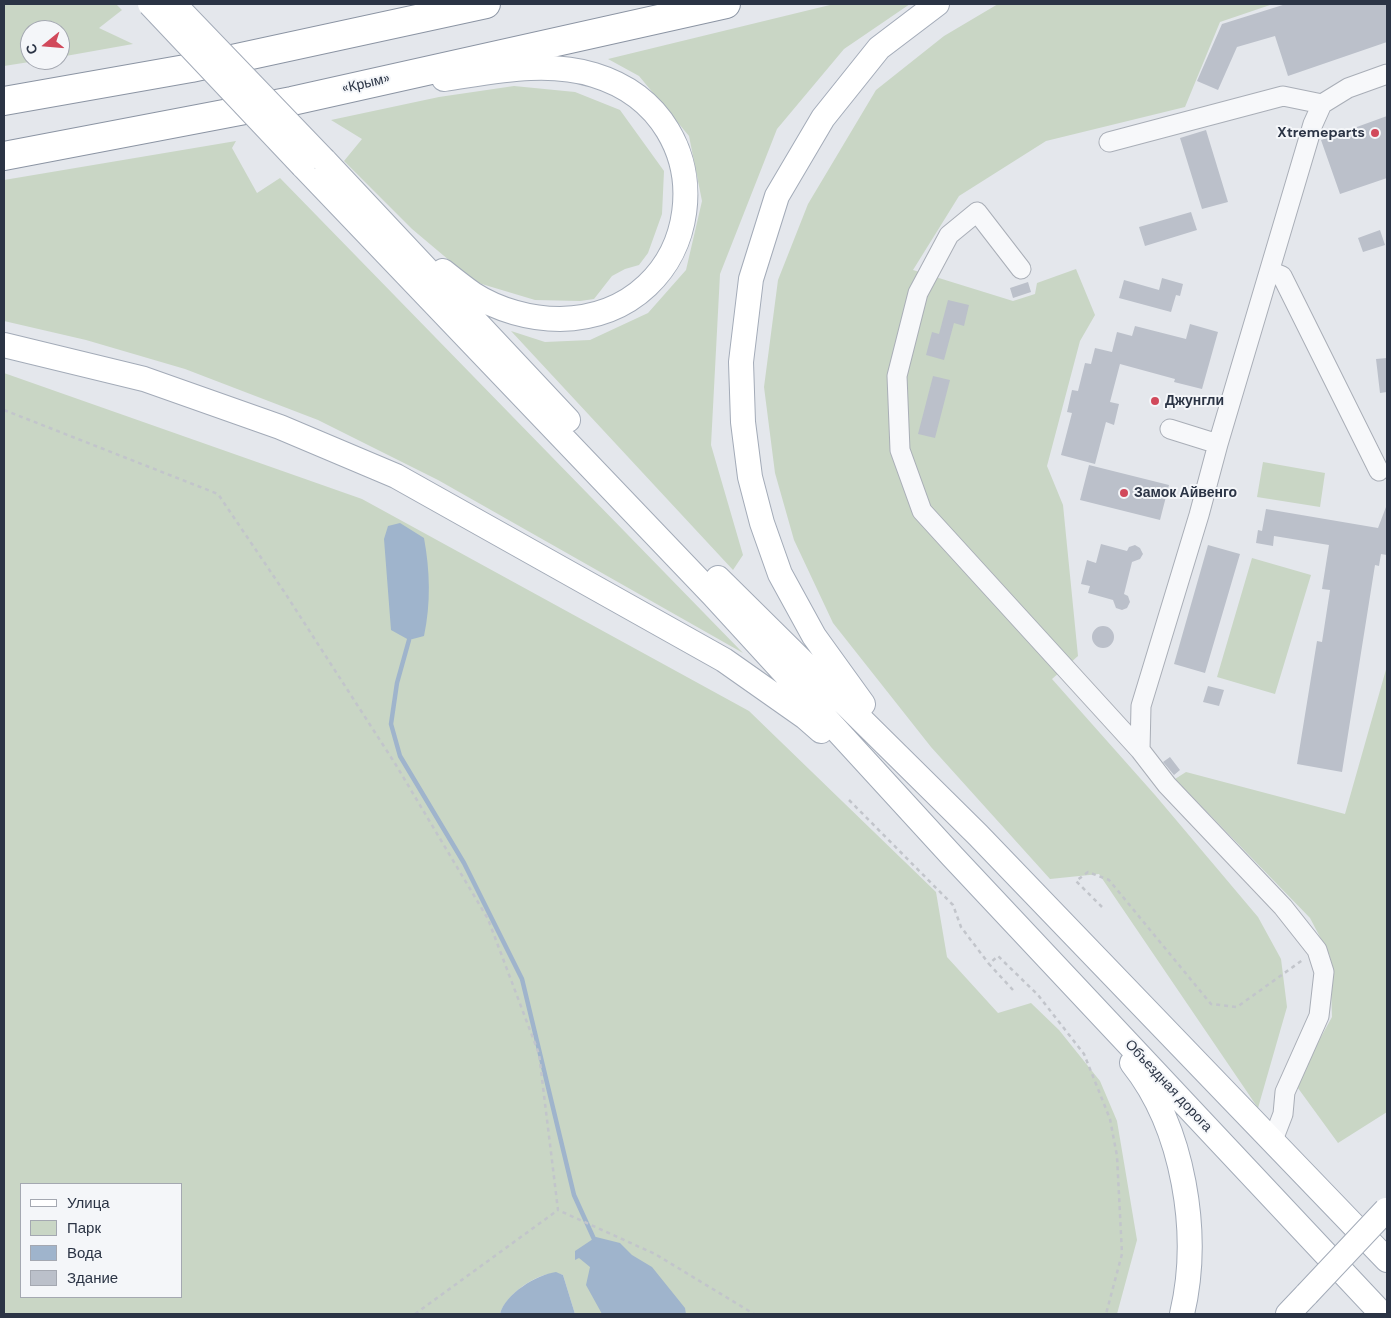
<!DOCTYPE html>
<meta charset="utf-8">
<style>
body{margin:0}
#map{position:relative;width:1391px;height:1318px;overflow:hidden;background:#e4e7ec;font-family:"DM Sans",sans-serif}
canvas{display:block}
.frame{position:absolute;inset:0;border:5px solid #2b3445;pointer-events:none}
.legend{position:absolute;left:20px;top:1183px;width:162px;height:115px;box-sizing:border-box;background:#f4f6f9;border:1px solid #a4a8b1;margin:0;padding:6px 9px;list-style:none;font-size:15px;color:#2b3445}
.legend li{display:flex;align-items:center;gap:10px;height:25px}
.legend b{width:25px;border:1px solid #a4a8b1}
.north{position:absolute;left:20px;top:20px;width:50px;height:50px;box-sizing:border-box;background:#f4f6f9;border:1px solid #a4a8b1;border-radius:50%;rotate:253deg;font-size:14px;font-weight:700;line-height:20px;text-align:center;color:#2b3445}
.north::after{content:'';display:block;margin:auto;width:18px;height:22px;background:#d1495b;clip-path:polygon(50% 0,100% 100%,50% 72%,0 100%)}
</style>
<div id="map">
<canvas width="1391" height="1318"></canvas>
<div class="frame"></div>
<ul class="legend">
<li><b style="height:6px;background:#fff"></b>Улица</li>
<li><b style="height:14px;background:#c9d6c5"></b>Парк</li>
<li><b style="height:14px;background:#9fb4cc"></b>Вода</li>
<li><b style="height:14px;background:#bbc0ca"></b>Здание</li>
</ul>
<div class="north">С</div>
</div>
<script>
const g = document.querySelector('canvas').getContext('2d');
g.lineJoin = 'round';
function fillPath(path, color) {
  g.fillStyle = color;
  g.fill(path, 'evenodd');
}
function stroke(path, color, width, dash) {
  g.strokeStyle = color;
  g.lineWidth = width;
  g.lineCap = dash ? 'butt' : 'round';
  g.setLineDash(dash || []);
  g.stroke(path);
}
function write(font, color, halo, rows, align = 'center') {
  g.font = font + ' "DM Sans",sans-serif';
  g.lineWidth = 4;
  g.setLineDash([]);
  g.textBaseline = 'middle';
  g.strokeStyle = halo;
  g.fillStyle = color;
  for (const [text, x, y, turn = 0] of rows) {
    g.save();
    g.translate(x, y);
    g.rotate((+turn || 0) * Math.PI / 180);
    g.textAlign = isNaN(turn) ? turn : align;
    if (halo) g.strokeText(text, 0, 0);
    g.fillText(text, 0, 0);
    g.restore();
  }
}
fillPath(new Path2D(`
 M4,4H116L122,10L99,28L133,44L60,57V30H30V60H42L4,66Z
 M834,4H910L844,49L777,129L720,274L711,445L743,555L733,570L511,331L545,342L590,340L648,313L686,270L702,201L689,136L639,76L608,59Z
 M998,4H1273L1220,22L1185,107L1046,141L959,196L913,270L1013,301L1035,294L1037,283L1076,269L1095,315L1080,341L1047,466L1063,505L1078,656L1052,679L1155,795L1258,917L1281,959L1287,1007L1258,1108L1099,874L1050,879L931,747L833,623L794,540L775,473L764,387L778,280L808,204L876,90L944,36Z
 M514,86L575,92L620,110L664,171L662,214L648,253L639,265L625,269L612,276L594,299L580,301L535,300L475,282L412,229L344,161L362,139L331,120L439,97Z
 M236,141L232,148L257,193L280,178L743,653L438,480L318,420L185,369L86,340L4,321V180Z
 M4,373L362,499L749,711L936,892L947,957L998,1013L1031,1003L1059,1030L1100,1081L1117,1121L1137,1240L1117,1314H575L563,1275C542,1267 505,1295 500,1314H4ZM21,1184H181V1297H21Z
 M1263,462L1325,473L1320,507L1257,497Z
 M1252,558L1311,575L1275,694L1217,677Z
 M1387,666V1112L1338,1143L1295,1084L1332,1017L1330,956L1310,918L1175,779L1186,772L1345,814Z`), '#c9d6c5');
fillPath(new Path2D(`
 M400,523L424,538C430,571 431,603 424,636L409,640L391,630L384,539L388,526Z
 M596,1237L620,1243L632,1255L652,1267L685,1308L686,1314H602L586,1285L590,1267L579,1258L575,1260V1251Z
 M556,1272L563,1275L575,1314H500C505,1294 536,1275 556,1272Z`), '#9fb4cc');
stroke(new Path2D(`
 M409,640L397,683L391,724L400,756L464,863L522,979L574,1195L594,1239`), '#9fb4cc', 4.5);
fillPath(new Path2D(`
 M1286,4H1387V42L1288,76L1275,36L1237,47L1218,90L1197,81L1222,24Z
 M1387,116V178L1340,194L1321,140Z
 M1206,130L1228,202L1202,209L1180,138Z
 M1191,212L1197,230L1145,246L1139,227Z
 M1380,230L1385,245L1363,252L1358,238Z
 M1162,278L1183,284L1180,296L1176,295L1171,312L1119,298L1124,280L1159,290Z
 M1028,282L1031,292L1013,298L1010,288Z
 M948,300L969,305L964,326L954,323L944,360L926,355L932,332L939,334Z
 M1190,324L1218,332L1202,389L1174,382L1175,379L1120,364L1110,402L1119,404L1114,425L1106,422L1095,464L1061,455L1072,413L1067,412L1072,390L1078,391L1085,363L1091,364L1095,348L1112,352L1117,332L1132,336L1135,326L1186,339Z
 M1387,358V392L1380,393L1376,359Z
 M933,376L950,380L935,438L918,434Z
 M1089,465L1169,485L1160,520L1080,500Z
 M1386,507L1387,555L1381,554L1379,566L1375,565L1342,772L1297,764L1317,641L1322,642L1330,590L1322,589L1329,545L1274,536L1273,546L1256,543L1258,530L1262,531L1266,509L1378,528Z
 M1101,544L1127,551L1129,547L1135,545L1140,548L1143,554L1140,559L1132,562L1124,594L1128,596L1130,602L1127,608L1122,610L1116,608L1113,600L1088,593L1090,586L1081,584L1087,560L1096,563Z
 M1208,545L1240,554L1205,673L1174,664Z
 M1092 637a11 11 0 1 1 22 0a11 11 0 1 1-22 0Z
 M1208,686L1224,690L1219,706L1203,702Z
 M1170,757L1180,770L1174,775L1163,762Z`), '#bbc0ca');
const minor = new Path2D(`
 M1109,142L1283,96L1322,104
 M1021,269L977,212L949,235L918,293L897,376L900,450L922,511L1140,750
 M1270,271L1282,276L1379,471
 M1170,429L1218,444
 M1273,1140L1283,1114L1285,1092L1319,1016L1324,972L1317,950L1283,907L1167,785L1140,750L1141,706L1199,515L1218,444L1313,124L1322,104L1348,88L1387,74`);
const major = new Path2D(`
 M324,160L568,420
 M303,166L713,595L953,857L1382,1314
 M443,271C453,279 463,287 473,294C498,310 530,319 560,319C708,316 732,117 594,75C545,60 493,72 444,79
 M4,345L144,379L280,427L396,476L724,660L805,717L821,731
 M718,578L978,835L1387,1260
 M863,704L814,636L780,574L762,523L750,477L743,422L741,362L751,279L777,196L823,118L879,48L937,4
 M1132,1063C1184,1128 1201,1234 1182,1314
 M1288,1314L1307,1294`);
const highway = new Path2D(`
 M4,101L191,68L486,4
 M4,156L292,101L726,4`);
stroke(minor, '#a9aeb7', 21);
stroke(major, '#a3abb8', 26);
stroke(highway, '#8b94a3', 30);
stroke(new Path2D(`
 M4,410L218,494L285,593L396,765L488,919L539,1054L558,1210L655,1254L754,1314
 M849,800L953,905L961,927L989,964
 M1102,907L1076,881L1088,872L1109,880L1211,1004L1237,1007L1304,959
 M1013,990L989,964L998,956L1038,995L1084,1054L1110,1119L1117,1156L1122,1254L1106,1314
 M415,1314L558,1210`), '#c2c5cb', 2.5, [4, 4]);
stroke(minor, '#f7f8fa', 19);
stroke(major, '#fff', 24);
stroke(highway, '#fff', 28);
const majorBridge = new Path2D(`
 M150,4L303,166
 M174,4L324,160
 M1307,1294L1386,1210`);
stroke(majorBridge, '#a3abb8', 26, []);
stroke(majorBridge, '#fff', 24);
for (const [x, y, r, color] of [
 [1375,133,5,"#d1495b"],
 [1155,401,5,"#d1495b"],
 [1124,493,5,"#d1495b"]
]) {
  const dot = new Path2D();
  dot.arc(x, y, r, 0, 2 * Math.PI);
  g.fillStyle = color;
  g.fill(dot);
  stroke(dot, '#f4f6f9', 2);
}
write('14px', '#2b3445', '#f4f6f9', [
 ["«Крым»",366,84,-13],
 ["Объездная дорога",1168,1086,47]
]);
write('bold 14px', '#2b3445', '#f4f6f9', [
 ["Xtremeparts",1365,133,"right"],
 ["Джунгли",1165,401],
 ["Замок Айвенго",1134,493]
], 'left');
</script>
